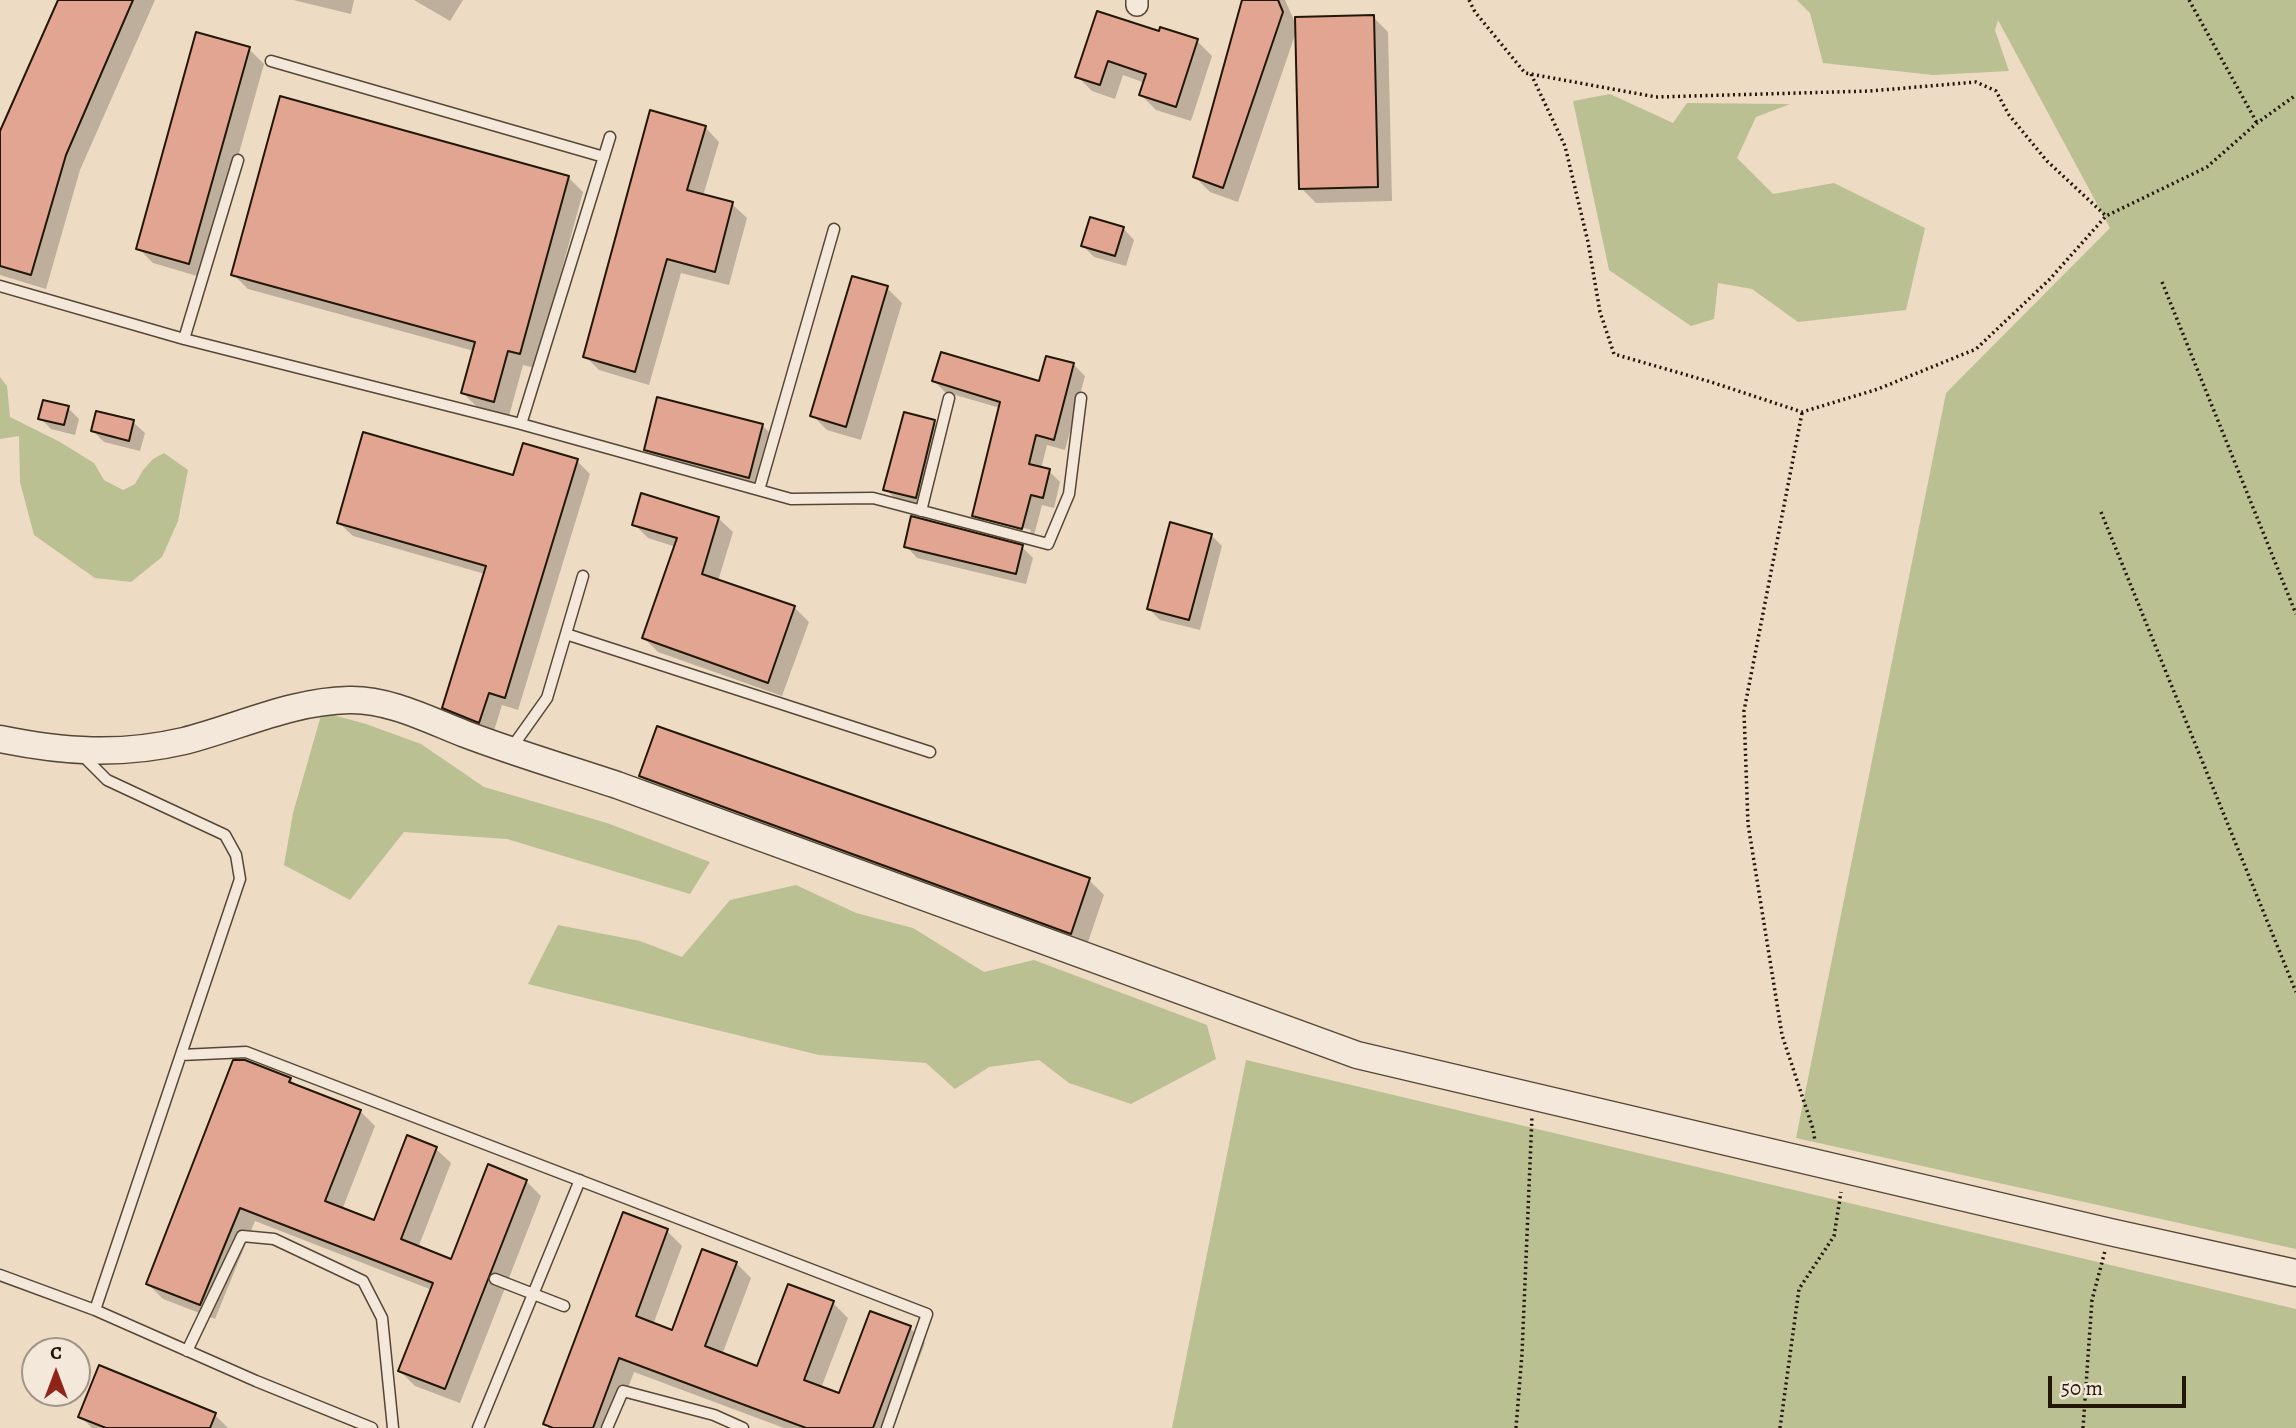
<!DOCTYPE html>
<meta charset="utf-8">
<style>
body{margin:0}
#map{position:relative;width:2296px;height:1428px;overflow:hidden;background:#eddbc4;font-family:Alegreya,serif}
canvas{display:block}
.north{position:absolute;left:21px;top:1337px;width:70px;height:70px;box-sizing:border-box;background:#f3e8d9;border:2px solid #9f9485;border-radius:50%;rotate:0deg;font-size:19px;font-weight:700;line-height:28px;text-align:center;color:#221607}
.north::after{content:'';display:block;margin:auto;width:24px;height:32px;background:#8f2418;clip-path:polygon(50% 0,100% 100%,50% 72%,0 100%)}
.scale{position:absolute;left:2048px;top:1376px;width:138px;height:32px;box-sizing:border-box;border:4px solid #221607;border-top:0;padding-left:9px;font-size:21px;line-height:24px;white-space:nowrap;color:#221607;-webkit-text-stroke:5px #f3e8d9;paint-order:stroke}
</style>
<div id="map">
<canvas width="2296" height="1428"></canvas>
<div class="north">С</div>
<div class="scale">50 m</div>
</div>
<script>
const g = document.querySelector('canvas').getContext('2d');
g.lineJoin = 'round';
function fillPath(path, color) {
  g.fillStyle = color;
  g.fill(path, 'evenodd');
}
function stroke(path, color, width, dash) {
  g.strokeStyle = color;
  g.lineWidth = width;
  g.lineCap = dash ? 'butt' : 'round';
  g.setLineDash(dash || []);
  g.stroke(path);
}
fillPath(new Path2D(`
 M1797,0H2296V1249L1796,1138L1946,393L2110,228L1998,20L1995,30L2009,71L1933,75L1823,63L1810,13Z
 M1610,94L1673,123L1687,103L1790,104L1756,117L1737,158L1773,194L1834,183L1925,228L1906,310L1798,322L1752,289L1718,283L1714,319L1691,326L1609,270L1573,101Z
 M0,377L7,386L10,417L60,442L94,463L104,480L123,490L135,484L143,470L153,459L164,453L188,470L178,521L162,557L131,582L95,578L34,535L20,482L19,436L0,439Z
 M322,712L366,724L421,744L484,787L607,823L710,862L690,894L507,839L404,832L350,900L284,865L293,813Z
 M796,885L856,913L913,928L984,972L1034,960L1207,1025L1216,1059L1131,1104L1069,1083L1039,1060L989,1067L955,1089L926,1063L819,1055L528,984L558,925L640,941L682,957L730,900Z
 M1246,1060L2296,1309V1428H1172Z`), '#bac092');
fillPath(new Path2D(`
 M60,0H155L80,170L46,289L0,275V135Z
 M293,0H354L351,14Z
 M414,0H463L450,21Z
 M1244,0H1285L1297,27L1373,17L1388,32L1392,201L1316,203L1301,188L1297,29L1238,202L1210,192L1195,177Z
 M1160,33L1197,41L1212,56L1191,121L1156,110L1141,95L1145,83L1123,75L1115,99L1092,91L1077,76Z
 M249,49L264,64L204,278L153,263L138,248Z
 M705,127L719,142L703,196L732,204L747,218L729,285L681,273L649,385L599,370L585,356Z
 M568,177L583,192L535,368L523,365L509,416L478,408L463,393L474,351L248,289L233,274Z
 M1123,228L1134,240L1126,266L1094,257L1083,246Z
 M887,288L902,303L861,440L827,430L812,415Z
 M1074,365L1085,376L1065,450L1047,445L1041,469L1049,471L1060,482L1054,508L1042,505L1033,539L985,526L974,515L1000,408L945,392L934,381L1040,383ZM985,517L1031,530L1030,533L985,521Z
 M68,408L79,419L75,435L51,429L40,418Z
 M133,422L145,433L140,451L104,442L93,431Z
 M934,422L946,433L927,508L897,500L885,489Z
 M762,425L773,436L760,488L657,460L646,449Z
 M577,461L590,474L518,710L502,705L493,734L458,720L444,707L485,574L353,536L339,523Z
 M718,518L733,532L718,581L795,608L809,622L782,696L658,652L644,638L676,547L648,538L634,524Z
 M1211,535L1222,546L1200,630L1160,620L1149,609Z
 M906,546L1022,547L1033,558L1026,584L917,558Z
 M641,776L1089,880L1104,895L1086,948L656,791Z
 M290,1079L298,1087L360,1111L375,1126L342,1210L375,1223L436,1149L451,1163L418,1248L452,1261L526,1181L541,1196L460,1403L415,1386L400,1371L432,1290L255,1221L215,1319L163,1299L148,1284Z
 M624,1214L667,1231L682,1246L653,1325L673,1332L736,1263L751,1278L722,1355L758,1368L833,1303L848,1318L821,1388L840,1395L910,1328L925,1343L893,1428H784L634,1372L613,1428H549L545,1424Z
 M215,1415L228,1428H92L80,1416Z`), '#0003');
const building = new Path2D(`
 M58,0H133L66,155L31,275L0,266V131Z
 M1242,0H1278L1283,12L1223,188L1193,177Z
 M1097,11L1159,31L1160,27L1198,39L1176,107L1139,95L1146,74L1108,61L1100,85L1075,77Z
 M1374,15L1378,187L1299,189L1295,17Z
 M196,32L250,47L189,264L136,249Z
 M280,96L569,176L520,354L508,351L494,402L461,393L475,342L231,275Z
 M650,110L706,126L687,190L733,202L715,272L667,259L635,372L583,357Z
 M1090,217L1124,227L1115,256L1081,246Z
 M852,276L888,286L846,427L810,416Z
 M941,352L1039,381L1046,356L1074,363L1054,440L1036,435L1029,464L1050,469L1043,498L1031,495L1022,529L972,516L1000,402L932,381Z
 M657,397L763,424L749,478L644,450Z
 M43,400L69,406L64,425L38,419Z
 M96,411L134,420L129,441L91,431Z
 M904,412L935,420L916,498L883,490Z
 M363,432L513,475L523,443L578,459L505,698L489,693L479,723L442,708L486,566L337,523Z
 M641,493L719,517L702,574L795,606L768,683L642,638L677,538L632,525Z
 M911,516L1023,545L1016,574L904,547Z
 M1170,522L1212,534L1189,620L1147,609Z
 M657,726L1090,878L1071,934L639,776Z
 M233,1060H245L291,1078L289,1082L361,1110L325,1201L374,1220L407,1135L437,1147L401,1239L451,1259L488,1164L527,1180L445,1389L398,1371L433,1283L240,1208L200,1305L146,1284Z
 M623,1212L668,1229L636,1316L672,1330L702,1249L737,1262L705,1346L757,1366L788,1284L834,1301L804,1380L839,1393L870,1311L911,1326L873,1428H806L619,1358L593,1428H553L543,1424Z
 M99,1365L216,1413L210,1428H106L78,1417Z`);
fillPath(building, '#e1a592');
stroke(building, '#221607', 2);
const service = new Path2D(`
 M271,61L604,157
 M0,286L184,339L521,424L791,499L873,498L1048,544L1069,494L1081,398
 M184,339L238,160
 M521,424L610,137
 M759,490L834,229
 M921,511L949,398
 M566,634L930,752
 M510,750L547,698L583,576
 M81,754L107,780L225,835L236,855L240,879L95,1310
 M181,1055L246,1052L927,1314L887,1428
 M0,1275L95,1310L256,1381L372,1428
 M495,1279L564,1306
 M187,1351L242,1236L274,1239L363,1281L382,1318L393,1428
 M478,1428L580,1180
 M607,1428L623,1391L714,1415L743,1428`);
const minor = new Path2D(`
 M1137,5V0`);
const tertiary = new Path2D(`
 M0,739C64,752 120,756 184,741C239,727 292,701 349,700C389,699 429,720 465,734C515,753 566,768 617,785L1357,1055L2110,1232L2296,1273`);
stroke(service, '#554736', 13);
stroke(minor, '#554736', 24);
stroke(tertiary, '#554736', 29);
stroke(new Path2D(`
 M1469,0L1475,12L1525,73L1656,97L1870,91L1976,82L1996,91L2009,115L2047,161L2106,216
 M2189,0L2257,123
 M1531,74L1565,146L1588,242L1600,312L1614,354L1711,382L1802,412L1878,389L1976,349L2049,280L2106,216L2207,167L2257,123L2296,95
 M2162,282L2296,614
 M1802,413L1744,711L1748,824L1782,1035L1813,1129L1815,1141
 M2101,512L2296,992
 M1516,1428L1522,1354L1532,1116
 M1780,1428L1799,1289L1834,1236L1841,1192
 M2083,1428L2092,1300L2105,1251`), '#221607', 3.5, [2, 3.5]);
stroke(service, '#f3e8d9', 10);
stroke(minor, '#f3e8d9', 21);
stroke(tertiary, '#f3e8d9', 26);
</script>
